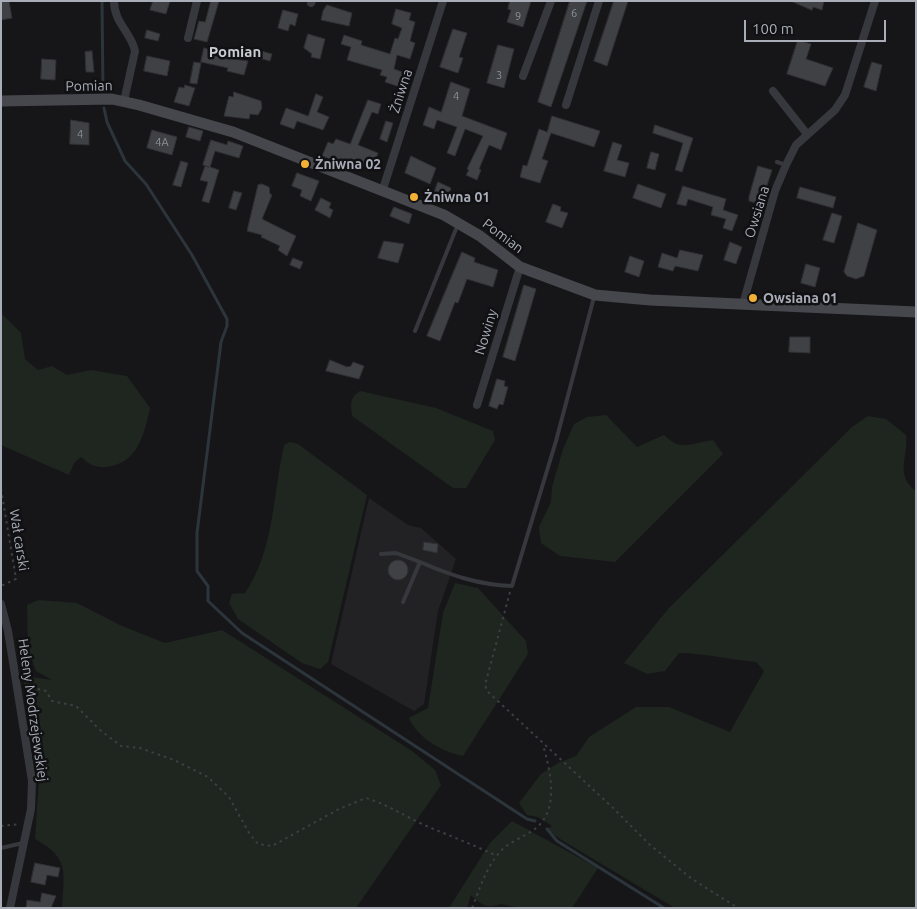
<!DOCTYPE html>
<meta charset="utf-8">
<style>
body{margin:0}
#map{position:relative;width:917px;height:909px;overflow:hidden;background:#161618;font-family:Ubuntu,sans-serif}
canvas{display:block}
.frame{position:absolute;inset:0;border:2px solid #a8adb8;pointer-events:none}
.scale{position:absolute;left:744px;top:20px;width:142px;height:22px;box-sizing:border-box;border:2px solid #a8adb8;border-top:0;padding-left:6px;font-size:15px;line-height:18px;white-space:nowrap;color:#a8adb8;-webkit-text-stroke:4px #111113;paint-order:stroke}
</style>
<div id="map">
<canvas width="917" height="909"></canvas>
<div class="frame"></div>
<div class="scale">100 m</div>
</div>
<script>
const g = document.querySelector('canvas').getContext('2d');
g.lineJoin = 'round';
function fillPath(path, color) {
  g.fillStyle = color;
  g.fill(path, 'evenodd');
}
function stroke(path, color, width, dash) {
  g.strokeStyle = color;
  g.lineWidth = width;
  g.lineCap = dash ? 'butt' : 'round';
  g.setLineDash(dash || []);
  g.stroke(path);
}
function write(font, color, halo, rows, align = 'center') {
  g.font = font + ' Ubuntu,sans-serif';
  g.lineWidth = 5;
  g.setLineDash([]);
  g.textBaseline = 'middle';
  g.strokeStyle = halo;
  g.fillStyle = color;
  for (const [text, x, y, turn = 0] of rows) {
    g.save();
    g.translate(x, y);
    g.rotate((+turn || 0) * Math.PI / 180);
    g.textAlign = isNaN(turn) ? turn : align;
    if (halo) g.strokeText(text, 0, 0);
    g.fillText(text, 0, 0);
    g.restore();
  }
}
fillPath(new Path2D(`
 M369,498L408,525L421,528L456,559L438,611L424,704L414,711L331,664Z`), '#222225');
fillPath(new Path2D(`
 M1,313L21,333L25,359L38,370L52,366L67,375L91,370L127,376L150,408C145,431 139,460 112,466C99,469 90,466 81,457L74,463L69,475L1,445Z
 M360,391L436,408L493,431L495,440L466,488H453L352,416C351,404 349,398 360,391Z
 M606,415L637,447L664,435C681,452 691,443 713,440L723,454L615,562L560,556L541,543L539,527L551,502L552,487L563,449L574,424L587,417Z
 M868,416L886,419L906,435C909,456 894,475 916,491V908H675L560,839L547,829L552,826L538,817L527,815L519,803L541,774L558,763L576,756L589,737L636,707H669L730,732L764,671L756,662C730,660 705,653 679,653L665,671L647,674L624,663L669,608L852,427Z
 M290,442L298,444L367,495L328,662L320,669L302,663L238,619L229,603L232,594L245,593C274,551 273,494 284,445Z
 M455,583L478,588L526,641L528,654L463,756C443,752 417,738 409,718L428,708L443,613Z
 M38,600L77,603L122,626L165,643L222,630L412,751L435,770L441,785L356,908H62C64,872 70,858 35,839L39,779L23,678L32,677L52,680L36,671L28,648L27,605Z
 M512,821L598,868L572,908H520L501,904C487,909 481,905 471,895L467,908H449L490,843Z`), '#1e261f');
stroke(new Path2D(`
 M102,1L103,92
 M104,108L107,122L125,161L146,184L192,255L227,319V326L221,342L197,533V571L208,586V601L242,633L527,819L535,821
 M547,829L557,841L664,908`), '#2c353c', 3);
const building = new Path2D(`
 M9,1L12,18L1,20V2Z
 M153,1H170L166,14L150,10Z
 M211,1H219L207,42L194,39L199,21L205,22Z
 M510,1H531L523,27L507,22L511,10L508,9Z
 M570,1H587L551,107L538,102Z
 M614,1H628L607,66L594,61Z
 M791,1H824L822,10L813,7L812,10Z
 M327,5L352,13L349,26L321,20L323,11Z
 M396,9L411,13L409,20L415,22L410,41L415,43L410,59L397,55L394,69L405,73L400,87L385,82L387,77L380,75L382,70L347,60L351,47L341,44L344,35L362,41L361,45L390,54L395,38L398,39L402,28L392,24Z
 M283,10L298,14L295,26L290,24L288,31L278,28Z
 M453,29L467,33L459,57L463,58L458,73L440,67Z
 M147,30L160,34L158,41L145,38Z
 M308,34L325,39L320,59L311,57L312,54L304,48Z
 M798,40L811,44L806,59L833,68L825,86L787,74Z
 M498,45L514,49L504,88L487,83Z
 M204,48L215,51L214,56L248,61L244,75L227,71L228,68L201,62Z
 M250,48L272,54L270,61L248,55Z
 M92,51L94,72H86L85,52Z
 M147,56L170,61L167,76L144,71Z
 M42,59L56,60L55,80L41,79Z
 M194,62L201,63L197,84L190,83Z
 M872,62L882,65L876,91L864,87Z
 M451,82L470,89L462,116L507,133L501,150L489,145L479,169L481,170L477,180L466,175L469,170L467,169L483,136L465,129L455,156L447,153L457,127L437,120L434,129L423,125L429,107L441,112Z
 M185,85L195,88L189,106L174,102L179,87L184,88Z
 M234,92L261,101L262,108L258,115L250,114L249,119L224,116L229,96L233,97Z
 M316,94L323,97L317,112L329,117L323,130L297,121L294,129L280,124L286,108L308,116Z
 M368,100L381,104L378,114L372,112L358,145L378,153L374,165L369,163L367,168L341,159L340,163L322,156L328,142L333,144L336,139L350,144Z
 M552,116L600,131L594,147L551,133L542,159L548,161L540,183L520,177L523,165L527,166L539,129L547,132Z
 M71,120L89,123V145L70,144Z
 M386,121L393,123L387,142L380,139Z
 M655,125L693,138L682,172L675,170L683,143L653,133Z
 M189,127L203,131L200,141L186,137Z
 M152,130L177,137L172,155L147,148Z
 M211,140L227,145L228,141L243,146L239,158L215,151L210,167L219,170L209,203L202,201L208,182L200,180L205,166L209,167L203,165Z
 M613,142L622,145L617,160L629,163L625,177L604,171Z
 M651,152L659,154L655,170L647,168Z
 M411,156L436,168L430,184L405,173Z
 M181,161L188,163L181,187L173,185Z
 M758,166L772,170L762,201H760L759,204L749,201V197Z
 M297,173L319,181L311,201L300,196L302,190L292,186Z
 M438,182L451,188L446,203L432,199Z
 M262,184L269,187L270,194L272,195L262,219L296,236L287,256L278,250L280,246L261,237L262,235L247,231L258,185Z
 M638,184L666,194L661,208L633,198Z
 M683,186L726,199L723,210L738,215L732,231L723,228L726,219L711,215L713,207L688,199L686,206L677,204Z
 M800,187L836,197L833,208L797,198Z
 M234,191L242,193L236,210L229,208Z
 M321,198L331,203L329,208L333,210L330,218L315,210Z
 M553,204L561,207L560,211L568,213L562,228L546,222Z
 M394,207L412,214L409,224L390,216Z
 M832,213L842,216L834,243L823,240Z
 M858,223L877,230L864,276L856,279L847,276L844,272Z
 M384,241L404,244L398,263L378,258Z
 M730,242L742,247L736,264L724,260Z
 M680,250L703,255L698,271L675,266L673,271L658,267L662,253L677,258Z
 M462,252L475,258L474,262L498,270L493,287L467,279L458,303L455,302L440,341L427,336Z
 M630,256L644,261L639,277L625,272Z
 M293,258L303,262L300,269L290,265Z
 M806,264L820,268L815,287L801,283Z
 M524,285L536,289L515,361L503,357Z
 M790,337H810V353L789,352Z
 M330,360L347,367L351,366L353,362L364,366L359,379L326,371Z
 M497,379L505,381L504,386L508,387L503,405L499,404L497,409L489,406Z
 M424,542L438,544L437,553L423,550Z
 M388 570a10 10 0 1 1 20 0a10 10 0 1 1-20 0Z
 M35,863L60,868L58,877L47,875L45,885L31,882Z
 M42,893L56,896L51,908H26L27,900L40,902Z`);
fillPath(building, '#404145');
stroke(building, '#303034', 1);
stroke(new Path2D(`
 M1,489L16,579L1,586
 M510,592L488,674L485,685L487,691L612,807L650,845L692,879L738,908
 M25,686L46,691L52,701L76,706L100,730L121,746L140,748L174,760L208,777L229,797L249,833L258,844L272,846L339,809L366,798C386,804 403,815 422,824C447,835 472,844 497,856
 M1,826L20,824
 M472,908C480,888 485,870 499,853C507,843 520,839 530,832C561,815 551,773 543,745`), '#3d3f44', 2, [2.5, 4]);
stroke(new Path2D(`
 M777,162L786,165
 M415,331L458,224
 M381,554L396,553L420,562L403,602
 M420,562C450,575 479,585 512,586L556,441L594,297
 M1,848L23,843`), '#37383d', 4);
stroke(new Path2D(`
 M114,1C114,23 131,32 135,51L124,101
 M311,3L312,1
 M188,38L197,1
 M523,76L551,1
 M773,91L807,134
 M566,105L599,1
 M383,189L443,1
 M743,304L775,191L786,165L796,145L835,110L845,95L875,1
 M477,405L520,267
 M1,604L8,631L32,781L31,809L10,908`), '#37383d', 8);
stroke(new Path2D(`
 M1,101L112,99L139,105L233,132L444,215L480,236L520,267L595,295L650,300L916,312`), '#45474d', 11);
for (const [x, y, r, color] of [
 [305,164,5,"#f2b134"],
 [414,197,5,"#f2b134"],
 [753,298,5,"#f2b134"]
]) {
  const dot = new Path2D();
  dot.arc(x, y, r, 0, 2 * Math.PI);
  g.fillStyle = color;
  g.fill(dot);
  stroke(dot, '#111113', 2);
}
write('11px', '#8e929b', null, [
 ["6",574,13],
 ["9",518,16],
 ["3",499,75],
 ["4",456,96],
 ["4",80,134],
 ["4A",162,142]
]);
write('14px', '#a8adb8', '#111113', [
 ["Pomian",89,86,-1],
 ["Żniwna",401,91,-72],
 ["Owsiana",757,212,-73],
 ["Pomian",503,236,37],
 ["Nowiny",486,332,-73],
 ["Wał carski",19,540,81],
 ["Heleny Modrzejewskiej",33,710,82]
]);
write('bold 14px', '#a8adb8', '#111113', [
 ["Żniwna 02",315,164],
 ["Żniwna 01",424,197],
 ["Owsiana 01",763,298]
], 'left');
write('bold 15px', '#c9ccd4', '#111113', [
 ["Pomian",235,52]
]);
</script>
